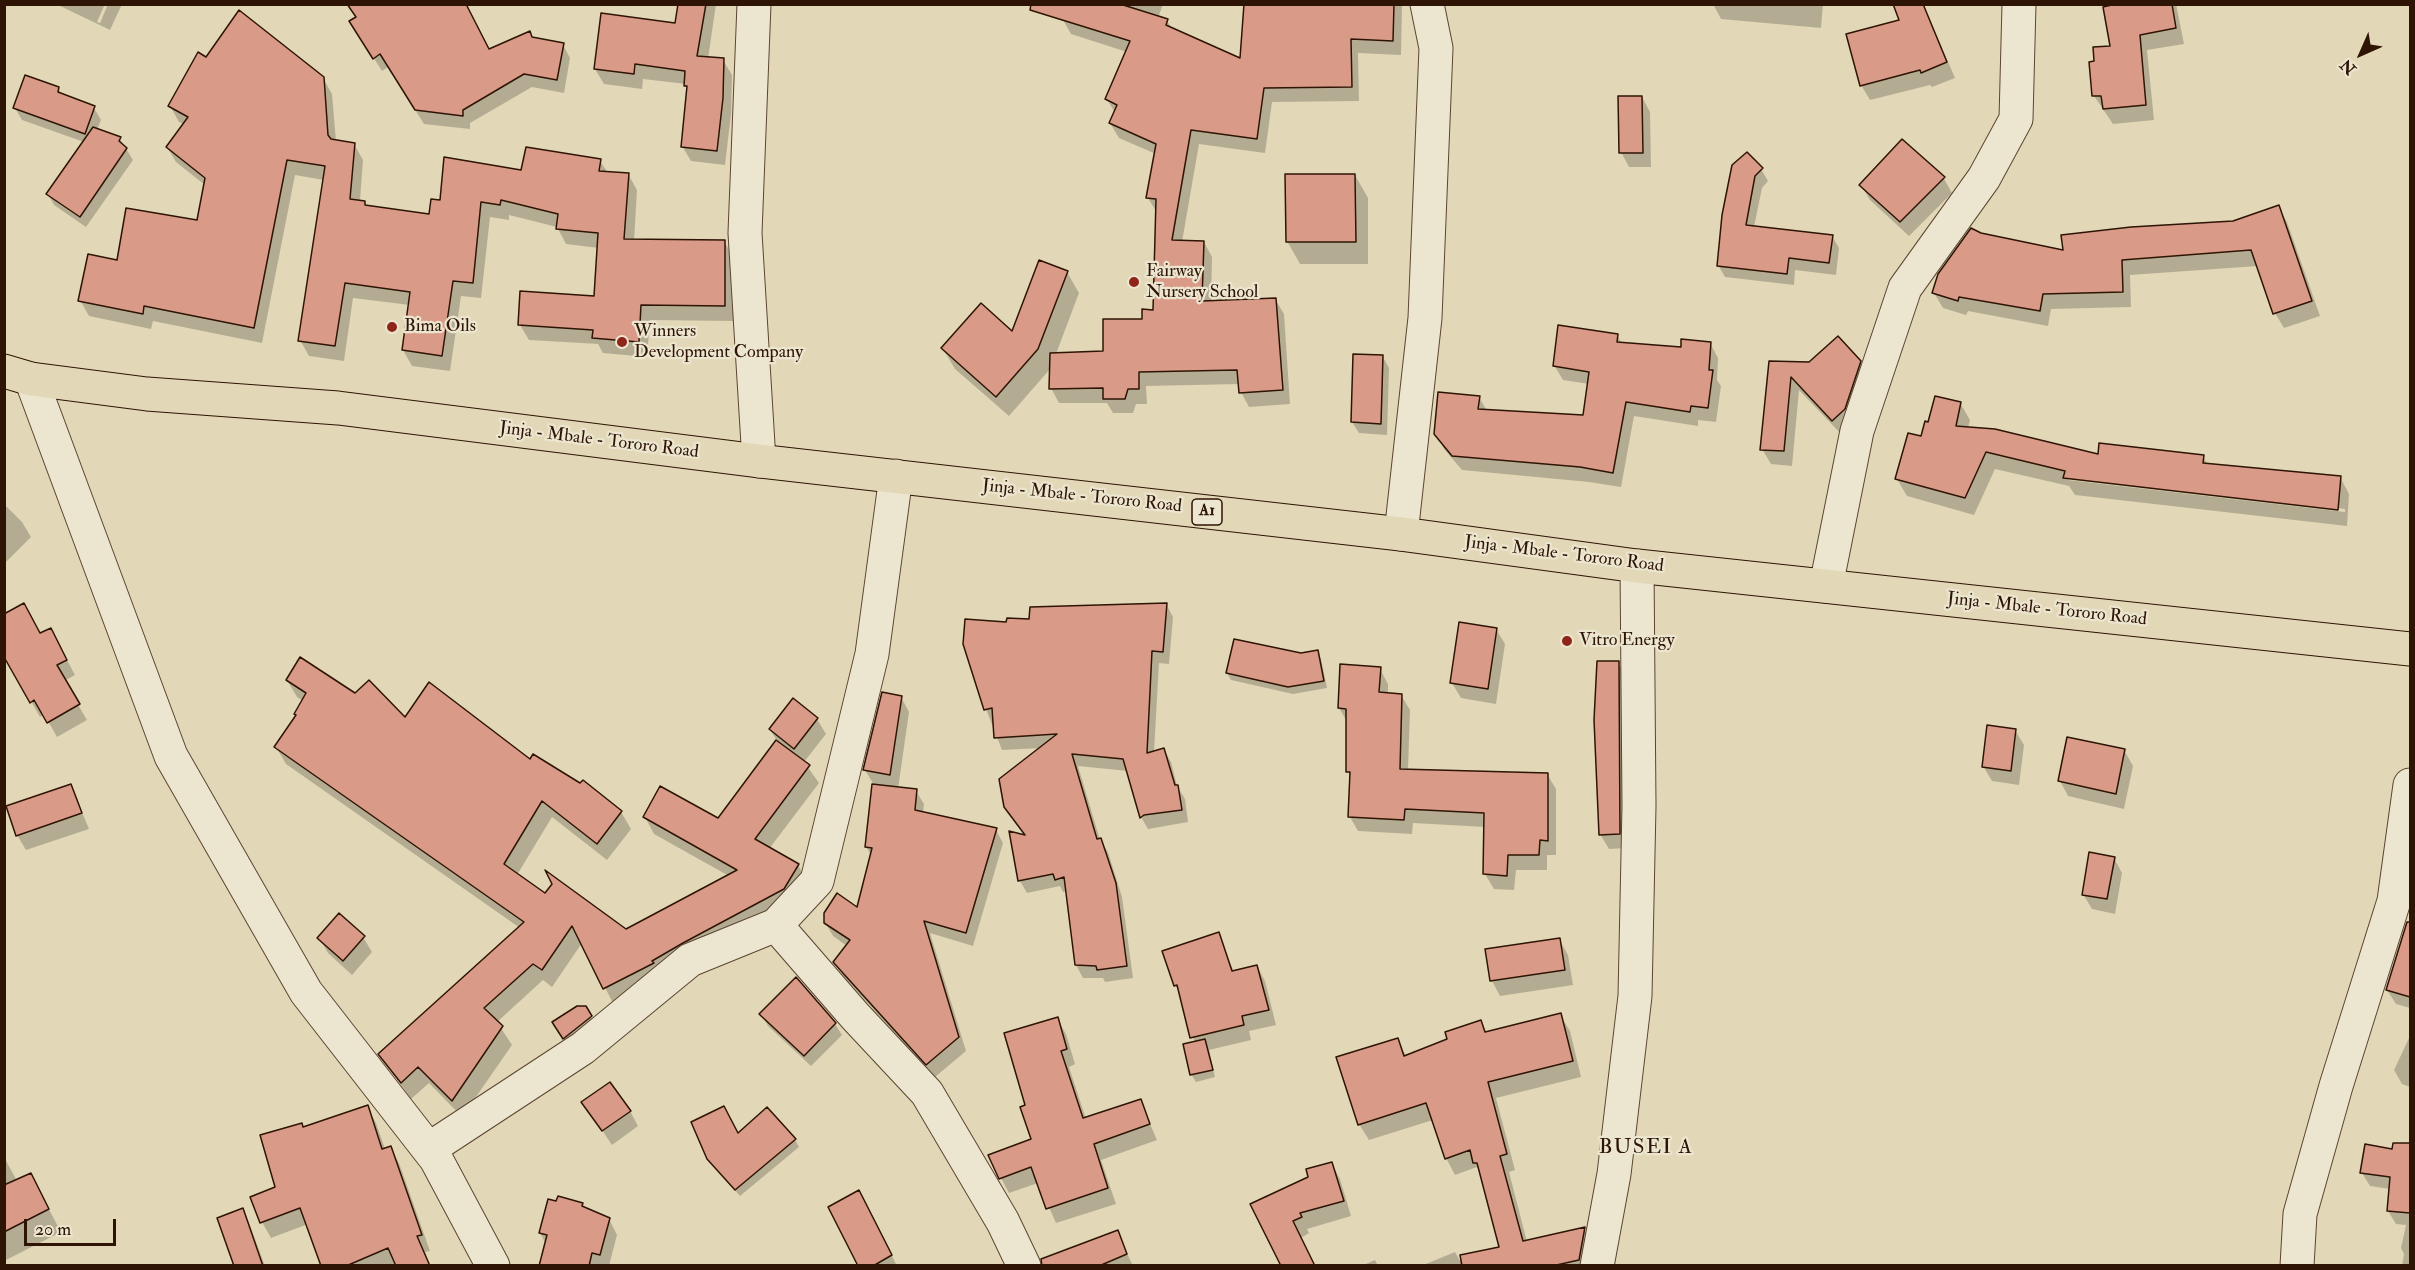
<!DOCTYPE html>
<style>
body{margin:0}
#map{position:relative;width:2415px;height:1270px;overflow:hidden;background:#e2d8b7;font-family:"IM FELL Double Pica",serif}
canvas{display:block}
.frame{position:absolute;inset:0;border:6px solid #2e1404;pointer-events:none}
.north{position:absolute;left:2331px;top:24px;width:60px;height:60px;-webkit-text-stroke:4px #ece6d0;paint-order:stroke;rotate:225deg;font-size:16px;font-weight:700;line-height:24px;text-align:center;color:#2e1404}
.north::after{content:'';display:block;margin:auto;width:21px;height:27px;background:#2e1404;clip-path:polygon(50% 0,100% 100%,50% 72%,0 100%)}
.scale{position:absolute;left:24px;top:1219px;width:92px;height:27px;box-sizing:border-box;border:3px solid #2e1404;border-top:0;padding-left:8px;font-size:18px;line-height:21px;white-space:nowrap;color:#2e1404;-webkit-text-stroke:4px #ece6d0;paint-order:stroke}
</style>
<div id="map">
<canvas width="2415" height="1270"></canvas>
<div class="frame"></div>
<div class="north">N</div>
<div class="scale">20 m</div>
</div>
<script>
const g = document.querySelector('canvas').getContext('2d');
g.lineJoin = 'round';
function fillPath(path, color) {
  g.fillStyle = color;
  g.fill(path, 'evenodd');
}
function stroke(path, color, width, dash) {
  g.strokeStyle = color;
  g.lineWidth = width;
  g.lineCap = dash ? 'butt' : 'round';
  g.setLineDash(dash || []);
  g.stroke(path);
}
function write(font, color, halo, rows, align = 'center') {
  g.font = font + ' "IM FELL Double Pica",serif';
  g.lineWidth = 4.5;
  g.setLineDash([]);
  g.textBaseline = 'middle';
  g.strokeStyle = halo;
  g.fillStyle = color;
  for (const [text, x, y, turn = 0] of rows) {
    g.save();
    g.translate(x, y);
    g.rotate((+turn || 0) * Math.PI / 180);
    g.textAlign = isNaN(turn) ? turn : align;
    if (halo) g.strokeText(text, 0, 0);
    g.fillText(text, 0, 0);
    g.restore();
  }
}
fillPath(new Path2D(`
 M56,4H105L97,22L100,23L108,4H122L110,30Z
 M347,4H459L489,51L563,45L570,58L564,93L532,87L470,123V129L424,124L388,67L382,71L359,35L357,18Z
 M680,4H716L708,59L723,60L732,75L731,114L725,165L691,161L682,146L688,89L686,84L643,79L642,89L604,84L595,69L676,25Z
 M1067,4H1163L1158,18L1167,21L1172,29L1241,60L1245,4H1402L1401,55L1358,53L1359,101L1272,102L1265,153L1199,144L1182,242H1204L1212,257L1211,302L1275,299L1284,314L1290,404L1249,407L1241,392L1240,384L1146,386L1147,404H1136L1133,413H1113L1107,403H1059L1051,388V368L1009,416L955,369L943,349L1013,333L1067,272L1079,293L1056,354L1105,353L1155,311L1157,213L1148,198L1156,154L1119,138L1110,123L1115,113L1107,99L1127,52L1071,34L1063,20Z
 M1713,4H1823L1821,28L1721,19Z
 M1923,4L1955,78L1932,87L1930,85L1870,100L1861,85L1901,21Z
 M2104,4H2176L2184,44L2147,50L2154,120L2113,124L2094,96L2096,63L2111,48Z
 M207,59L323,78L332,94L336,141L354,144L363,160L360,201L364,202L368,207L431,216L441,201L522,172L600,161L608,173L628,174L637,190L634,241H724L733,257V321L650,320L647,357L603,353L598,344L529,340L520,325L596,297L599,248L566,244L557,227L509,215V220L490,217L481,298L461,296L450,371L412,366L403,350L410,305L353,298L344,361L309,356L300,340L324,180L295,175L262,343L153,321L151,329L89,316L80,300L118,262L199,221L205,185L176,162L167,147L184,124L179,122L170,106Z
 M58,89L62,95L94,108L101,120L97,130L120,139L133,160L86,227L54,205L48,194L84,142L22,120L15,108Z
 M1642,97L1650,112L1651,167H1629L1621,152Z
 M1734,166L1761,169L1768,181L1762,188L1754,227L1832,236L1839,248L1836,275L1795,270L1794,285L1725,277L1718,265Z
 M1355,175L1368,198V264H1300L1287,241Z
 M1943,177L1952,193L1909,236L1870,200L1861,185Z
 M2278,207L2287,222L2320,316L2284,328L2275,313L2258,266L2130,275L2131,307L2051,309L2048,326L1968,311L1966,315L1943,308L1934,293L1981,234L2065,252L2233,222Z
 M1617,335L1622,344L1682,349L1710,343L1718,358L1717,380L1721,386L1716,422L1698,420V426L1634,416L1621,487L1589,482L1462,470L1444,449L1436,434L1479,397L1487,411L1584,417L1589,384L1563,380L1554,365Z
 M1383,357L1389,368L1387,435L1359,433L1352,422Z
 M1860,362L1869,377L1842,435L1799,390L1792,466L1771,464L1762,449L1771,363Z
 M1960,403L1970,420L1968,428L2099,456H2203L2208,465L2340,477L2349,494L2347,526L2075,495L2069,486L1995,469L1974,515L1907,496L1897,479L1929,424ZM2068,477L2345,509V512L2068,480Z
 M4,504L22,522L31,537L4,564Z
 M1166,604L1173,617L1169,664L1159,663L1154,752L1164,750L1171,762L1177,786L1185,799L1188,822L1148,829L1141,817L1128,771L1078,766L1100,840L1108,852L1122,897L1133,978L1105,982L1103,978H1083L1076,965L1067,891L1063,892L1060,886L1027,893L1020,881L1026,837L1006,807L1042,748L1002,750L986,709L1008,624Z
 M1496,629L1505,644L1496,704L1461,698L1452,683Z
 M40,635L59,645L75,675L64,681L87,720L57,737L44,714L40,717L4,653Z
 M1317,652L1321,659L1327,688L1293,694L1231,680L1227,673Z
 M1618,663L1627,677V848L1609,849L1600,834Z
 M1380,669L1388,684V695H1401L1410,710L1408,770L1547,774L1556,789V855H1547V870H1516L1514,890L1494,889L1485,874V827L1413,823L1412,834L1358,831L1350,817L1351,778L1348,771V723L1339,708Z
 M287,680L355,695L405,720L531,761L621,812L631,829L607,860L552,817L517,875L545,895L626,931L729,876L654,834L645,817L718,820L777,741L770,729L817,719L826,734L804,762L819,783L769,849L798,865L808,882L794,906L614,1005L582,943L552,987L543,980L497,1022L512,1045L462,1117L429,1083L411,1099L380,1055L520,928L286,764L276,747L297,717L303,701L297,697Z
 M901,697L909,712L898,789L916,791L924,804L923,813L996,830L1003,843L973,946L930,933L966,1051L935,1077L843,976L835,962L847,946L833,936L825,922L858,910L872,856L866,847L874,785L865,770Z
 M2015,730L2024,745L2019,785L1992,781L1983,766Z
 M2124,750L2133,766L2124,809L2068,796L2060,781Z
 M71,786L89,829L26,850L17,835Z
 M2114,858L2122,873L2115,914L2092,909L2083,894Z
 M2405,933L2410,935V1008L2396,1004L2387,990Z
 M1218,934L1234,972L1257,966L1265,981L1276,1025L1249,1031L1251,1040L1209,1050L1215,1077L1196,1082L1191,1074L1195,1043L1181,995L1175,985Z
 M363,937L372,952L352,975L328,953L319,938Z
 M1559,939L1568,955L1573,985L1500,996L1492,981Z
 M585,1008L595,1024L568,1045L554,1022Z
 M761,1014L835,1024L842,1035L811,1066L768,1026Z
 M1560,1015L1570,1031L1581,1077L1496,1098L1515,1170L1509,1172L1527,1242L1584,1229L1593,1245L1590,1266H1505L1481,1174L1477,1167L1455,1175L1446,1158L1433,1120L1369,1140L1359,1124L1397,1040L1407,1057L1449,1040L1480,1022L1487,1033Z
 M1057,1019L1066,1034L1075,1064L1069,1067L1086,1119L1140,1101L1157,1140L1101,1160L1116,1204L1056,1223L1038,1183L1009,1193L1001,1178L1033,1140L1027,1106Z
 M2410,1036V1087L2402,1084L2394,1070Z
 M583,1102L630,1111L638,1126L612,1145Z
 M367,1107L376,1123L385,1149L390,1147L399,1163L430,1251L425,1252L430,1266H323L308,1224L271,1238L262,1222L303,1128Z
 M738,1135L795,1140L799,1147L740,1196L713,1166Z
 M2406,1152L2410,1153V1266H2402L2404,1254L2401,1248L2406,1225L2396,1224L2388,1211L2390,1189L2370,1186L2362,1173Z
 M4,1157L17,1181L30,1174L61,1232L4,1261Z
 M1332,1164L1340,1179L1351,1216L1307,1229L1309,1233L1301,1238L1252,1204L1310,1178Z
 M582,1205L584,1208L609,1219L617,1235L609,1266H543L546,1244L540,1233Z
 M242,1210L249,1223L265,1266H235Z
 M870,1211L897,1266H860Z
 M1117,1232L1133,1266H1074Z
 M1455,1252L1463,1266H1421Z
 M1375,1260L1378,1266H1361Z`), '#0003');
const building = new Path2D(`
 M347,4H466L489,49L530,31L532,37L564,43L557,80L524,74L463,110V116L415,110L380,54L373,59L349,21L356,17Z
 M678,4H706L697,56L724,58L723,98L717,151L681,147L687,86H684L685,71L635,64L634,74L594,69L601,13L675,23Z
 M1031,4H1120L1168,19L1166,25L1240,58L1244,4H1394L1393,41L1351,39L1352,87L1264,88L1257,139L1191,130L1172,240L1204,241L1202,301L1276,298L1283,390L1239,393L1237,370L1139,372V389H1128L1125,399H1103V388L1049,389L1050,353L1103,351V319H1142V309L1153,310L1156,199L1146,198L1156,144L1109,123L1117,105L1105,99L1130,41L1030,10Z
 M1893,4H1923L1947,62L1921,73L1920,70L1860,86L1846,34L1899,20Z
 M2116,4H2172L2176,28L2140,35L2146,105L2103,109L2101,96H2092L2089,62L2094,61L2093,47L2110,46L2103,7Z
 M239,10L324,77L328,135L331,139L355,143L350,199L365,201V205L429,214L431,199L440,200L444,157L521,170L526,147L601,159L599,171L629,173L624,239L725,240V306L641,305L639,342L592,338L593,330L518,325L520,291L594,296L598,233L556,229L558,214L501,200L500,205L481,202L473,283L453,281L442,356L402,350L410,292L345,283L335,346L298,341L325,166L287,160L254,328L144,306L143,314L78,301L88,254L117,260L126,208L197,220L205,178L166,147L188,117L168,106L198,52L206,57Z
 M25,75L59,87L58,92L95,106L85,134L13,108Z
 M1618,96H1642L1643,153H1619Z
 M93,127L121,137L119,141L127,148L80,217L46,194Z
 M1902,139L1945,177L1900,222L1859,185Z
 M1747,152L1763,168L1755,176L1746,225L1833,235L1829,263L1789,258L1787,274L1717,266L1722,215L1732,165Z
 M1285,174H1355L1356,242H1286Z
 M2279,205L2312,301L2273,314L2251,250L2122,260L2123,292L2043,294L2040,311L1959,297L1958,301L1932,293L1938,274L1971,228L1981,233L2063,250L2061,235L2131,227L2233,221Z
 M1039,260L1068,271L1038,349L996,397L941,348L981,303L1012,331Z
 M1558,325L1618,334L1617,342L1681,347V339L1711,342L1709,370H1713L1708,408L1691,406L1690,412L1626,402L1613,473L1580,467L1452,456L1434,434L1438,392L1480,396L1478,409L1583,415L1589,372L1553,366Z
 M1838,336L1861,361L1845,409L1832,421L1791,377L1784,451L1760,450L1769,361L1809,362Z
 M1353,354L1383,355L1381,424L1351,422Z
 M1935,396L1961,402L1956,426L1995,429L2098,454L2099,443L2204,455L2203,463L2341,476L2338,510L2063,478L2065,471L1986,452L1965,498L1895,479L1908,433L1921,436L1925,421L1928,422Z
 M24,603L40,633L51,628L67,660L57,665L80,704L47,723L34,700L30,703L4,657V614Z
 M1167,603L1163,652L1152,651L1147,753L1164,748L1175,785H1178L1182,810L1144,815L1140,818L1123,759L1072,754L1097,839L1101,838L1116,883L1127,966L1097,970L1096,966L1075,965L1064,877L1055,880L1053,874L1018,881L1009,831L1025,835L1004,807L999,779L1057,734L994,738L992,708L984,710L963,644L965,619L1006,622L1007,618L1029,619L1030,607Z
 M1459,622L1497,628L1488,689L1450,683Z
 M1234,639L1301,653L1318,650L1324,681L1288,687L1226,673Z
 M300,657L355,693L369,680L405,717L429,682L530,759L533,754L580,783L583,780L622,811L597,844L542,801L504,864L545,893L552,884L545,870L626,929L737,870L643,817L660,786L718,818L776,740L810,765L755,839L799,864L784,889L683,943L652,961L654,963L603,989L572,926L542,970L533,964L484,1008L503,1026L452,1101L418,1067L401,1083L378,1054L524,922L274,747L296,715L294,714L306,693L286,680Z
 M1597,661H1619L1620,834L1599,835L1594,720Z
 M1340,664L1381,667L1379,692L1402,694L1400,769L1548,773V841L1540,840L1539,855H1508L1507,876L1483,874L1484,813L1405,809L1404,820L1348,817L1350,772H1346V709L1338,708Z
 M882,692L902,696L890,775L863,770Z
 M793,698L818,718L794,749L769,729Z
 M1987,725L2016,729L2011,771L1982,767Z
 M2067,737L2125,749L2116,794L2058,781Z
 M71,784L82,813L16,836L6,806Z
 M872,784L917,789L915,810L997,828L966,933L924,921L959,1037L926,1065L833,962L850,940L824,923V913L837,893L857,907L872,848L865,847Z
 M2089,852L2115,857L2107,899L2082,895Z
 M339,913L365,936L343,961L317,938Z
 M2407,922H2410V997L2386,990Z
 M1219,932L1232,971L1257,965L1269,1010L1242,1016L1244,1025L1190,1038L1177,985L1174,986L1162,951Z
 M1560,938L1565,970L1490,981L1485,949Z
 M796,977L836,1023L804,1056L759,1014Z
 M577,1006H586L592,1016L563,1039L552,1022Z
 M1561,1013L1573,1061L1488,1082L1507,1154L1500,1156L1523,1241L1585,1227L1579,1260L1552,1266H1462L1460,1255L1499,1247L1477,1163H1473L1470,1150L1445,1159L1426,1103L1358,1125L1336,1057L1398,1038L1404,1056L1447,1039L1445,1032L1481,1020L1485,1032Z
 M1058,1017L1067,1049L1061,1051L1083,1118L1141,1099L1150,1124L1094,1144L1108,1188L1046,1209L1031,1167L999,1179L988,1155L1031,1139L1020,1107L1025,1105L1004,1033Z
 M1205,1039L1213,1070L1190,1075L1183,1044Z
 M610,1082L631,1111L602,1131L581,1102Z
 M368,1105L382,1149L391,1146L422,1235L417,1236L430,1266H396L388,1248L346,1266H321L300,1208L260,1223L250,1197L275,1187L260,1135L302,1123L303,1127Z
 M724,1106L738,1133L767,1107L796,1139L735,1190L707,1159L691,1122Z
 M2393,1143H2410V1213L2387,1211L2390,1177L2360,1173L2365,1144L2392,1149Z
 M1332,1162L1344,1201L1300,1213L1302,1217L1293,1221L1315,1266H1281L1250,1204L1308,1177L1306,1169Z
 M31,1173L49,1209L4,1232V1185Z
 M859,1190L892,1255L873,1266H858L828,1207Z
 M558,1196L583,1203L582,1206L610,1218L600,1255L592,1253L589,1266H539L547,1235L539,1233L548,1199L556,1201Z
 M243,1208L263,1266H234L217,1218Z
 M1118,1230L1127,1254L1099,1266H1042L1041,1259Z`);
fillPath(building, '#da9a88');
stroke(building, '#2e1404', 1.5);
const minor = new Path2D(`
 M754,4L745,233L759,461
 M31,379L171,756L306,992L436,1159L493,1266
 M1401,534L1425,318L1436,48L1427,4
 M1826,586L1857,431L1905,288L1984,178L2016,119L2019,4
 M776,925L855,1016L927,1093L1003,1222L1024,1266
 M429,1149L583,1048L690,960L776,925L817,881L872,654L896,476
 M1597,1266L1614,1174L1635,996L1639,806L1637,566
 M2297,1266L2300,1214L2336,1086L2394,901L2410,785`);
const major = new Path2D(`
 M4,371L31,379L147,394L338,408L759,461L1401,534L1637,566L2410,649`);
stroke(minor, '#5b4531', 35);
stroke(major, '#2e1404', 35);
stroke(minor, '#ece6d0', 33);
stroke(major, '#e2d8b7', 33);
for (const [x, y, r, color] of [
 [1134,282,6,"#8f2418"],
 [392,327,6,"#8f2418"],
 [622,342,6,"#8f2418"],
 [1567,641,6,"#8f2418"]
]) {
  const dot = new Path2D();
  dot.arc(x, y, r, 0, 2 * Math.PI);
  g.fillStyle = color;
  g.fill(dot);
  stroke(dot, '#ece6d0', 2);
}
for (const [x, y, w] of [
 [1207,512,30]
]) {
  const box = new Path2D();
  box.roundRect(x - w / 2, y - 13, w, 26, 4.5);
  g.fillStyle = '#ece6d0';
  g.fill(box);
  stroke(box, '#2e1404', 1.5);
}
write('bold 16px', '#2e1404', null, [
 ["A1",1207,512]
]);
write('18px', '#2e1404', '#ece6d0', [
 ["Fairway",1146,272],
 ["Nursery School",1146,293],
 ["Bima Oils",404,327],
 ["Winners",634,332],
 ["Development Company",634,353],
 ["Vitro Energy",1579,641]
], 'left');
write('18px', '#2e1404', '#ece6d0', [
 ["Jinja - Mbale - Tororo Road",599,441,7],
 ["Jinja - Mbale - Tororo Road",1082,497,6],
 ["Jinja - Mbale - Tororo Road",1564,555,7],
 ["Jinja - Mbale - Tororo Road",2047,610,6]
]);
g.letterSpacing = '1.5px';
write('21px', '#2e1404', '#ece6d0', [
 ["BUSEI A",1646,1148]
]);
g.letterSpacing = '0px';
</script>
